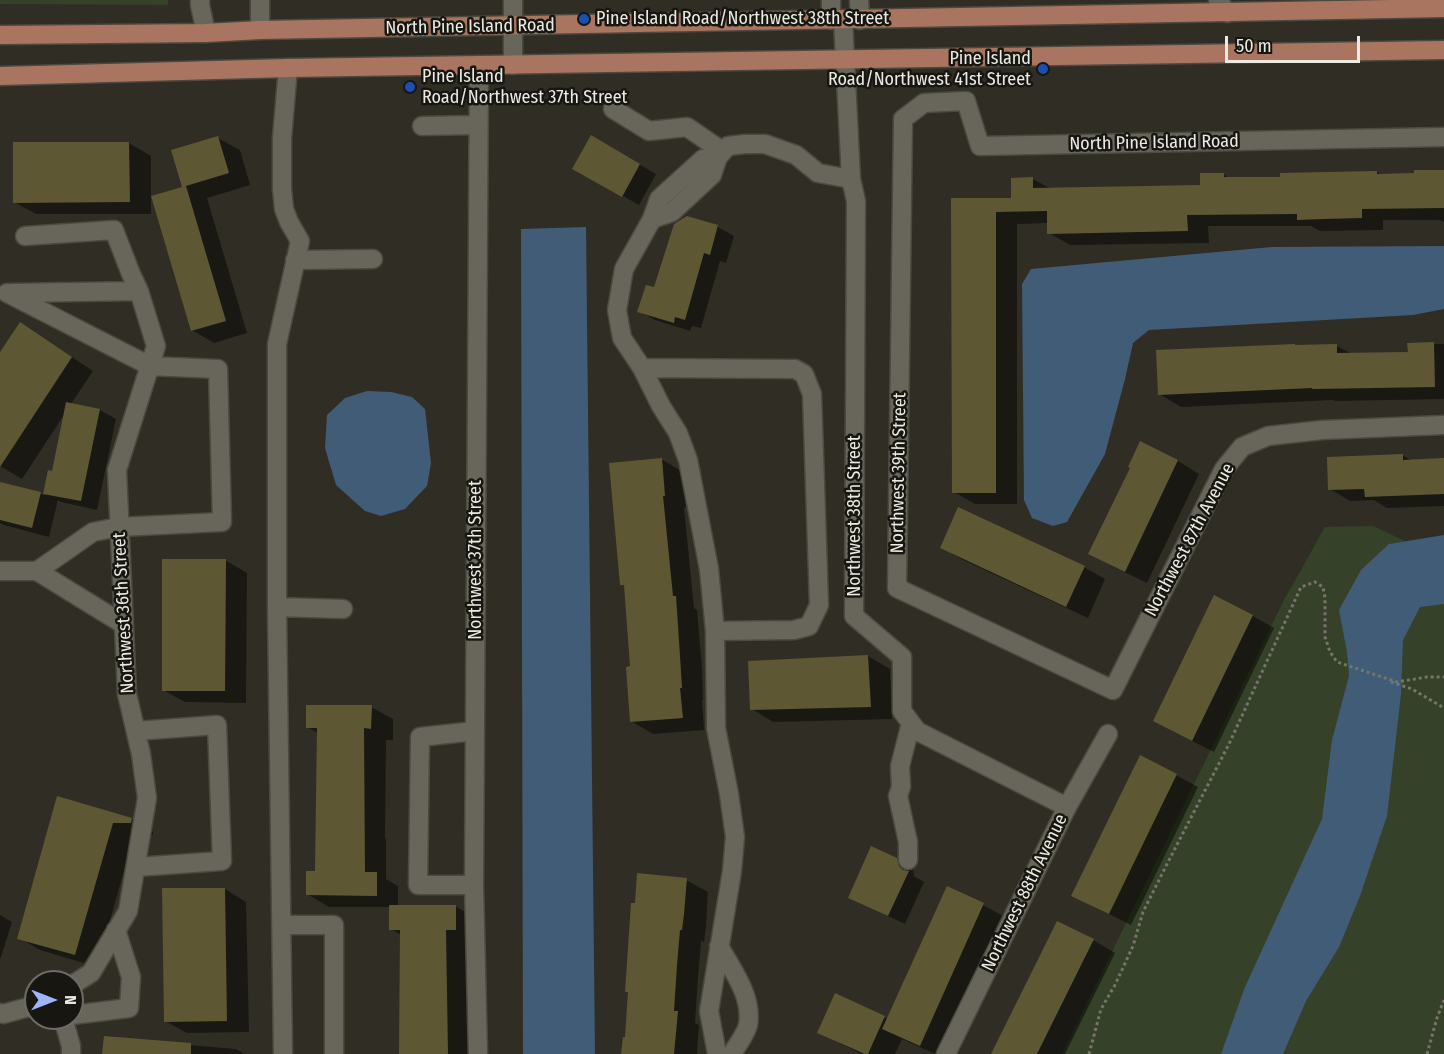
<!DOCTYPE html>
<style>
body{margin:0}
#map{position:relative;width:1444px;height:1054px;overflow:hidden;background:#302e24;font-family:"Fira Sans Condensed",sans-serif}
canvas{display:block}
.north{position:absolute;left:24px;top:970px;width:60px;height:60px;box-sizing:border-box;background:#171611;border:2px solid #6c6b65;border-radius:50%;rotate:90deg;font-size:16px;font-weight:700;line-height:24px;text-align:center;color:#ebeae3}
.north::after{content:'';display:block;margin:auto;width:21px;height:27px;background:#9eb4fd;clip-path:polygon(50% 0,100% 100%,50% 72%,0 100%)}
.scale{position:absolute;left:1225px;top:36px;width:135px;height:27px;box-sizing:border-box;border:3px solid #ebeae3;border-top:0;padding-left:8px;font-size:18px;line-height:21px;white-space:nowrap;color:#ebeae3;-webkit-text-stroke:4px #171611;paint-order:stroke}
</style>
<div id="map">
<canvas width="1444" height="1054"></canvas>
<div class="north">N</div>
<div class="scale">50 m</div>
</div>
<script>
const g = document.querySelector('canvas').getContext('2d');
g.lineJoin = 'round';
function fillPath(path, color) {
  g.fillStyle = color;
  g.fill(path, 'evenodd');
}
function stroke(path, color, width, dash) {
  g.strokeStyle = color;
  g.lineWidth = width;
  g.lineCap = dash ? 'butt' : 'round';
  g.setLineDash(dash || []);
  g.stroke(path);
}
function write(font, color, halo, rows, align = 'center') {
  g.font = font + ' "Fira Sans Condensed",sans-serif';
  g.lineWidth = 5;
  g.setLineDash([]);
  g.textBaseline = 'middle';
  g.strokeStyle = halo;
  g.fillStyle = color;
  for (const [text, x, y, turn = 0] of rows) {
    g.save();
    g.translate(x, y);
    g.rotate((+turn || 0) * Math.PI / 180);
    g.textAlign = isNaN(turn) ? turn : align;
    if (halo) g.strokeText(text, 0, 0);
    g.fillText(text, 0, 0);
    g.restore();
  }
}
fillPath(new Path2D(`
 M0,0H168V5L0,4Z
 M1373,526L1444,559V1054H1062L1284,600L1325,527Z`), '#354229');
fillPath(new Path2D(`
 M586,227L595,1054H523L521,229Z
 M1444,246V309L1413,315L1149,330L1133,343L1125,379L1105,454L1067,522L1053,526L1032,518L1024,500L1022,284L1031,269L1272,247Z
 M367,391L391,392L412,397L425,409L431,463L427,486L405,509L381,516L365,511L336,485L325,448L327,415L345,398Z
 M1444,535V604L1420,607L1403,640L1401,694L1387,816L1360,896L1339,947L1306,1001L1283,1054H1221L1245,987L1322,819L1332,740L1349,676L1347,652L1339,610L1361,570L1389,544Z`), '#415c76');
fillPath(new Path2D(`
 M592,137L656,174L639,205L574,168Z
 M218,138L240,150L250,185L207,198L247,333L214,343L192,330L184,188Z
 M129,143L151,156V214H36L14,202Z
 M1377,172L1382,175L1444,172V222L1440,220H1383V230L1320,231L1311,226H1208L1209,243L1070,245L1049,233V223L1017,224V504H975L954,492L953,200H1013L1033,179L1051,189L1201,187L1223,174L1231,179L1281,178Z
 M688,218L718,227L734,236L726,263L720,261L701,328L692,326L690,331L655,320L639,311L654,289Z
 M42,337L93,371L71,404L100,410L116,419L97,510L61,502L58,500L49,537L4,525L0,523V483L44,495L49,472L53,473L66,412L22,479L0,466V355Z
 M1409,344H1444V399L1335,401L1333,400L1181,407L1159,394L1337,346L1352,354L1409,353Z
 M1141,443L1178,461L1199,474L1147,583L1112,566L1090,554L1132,468Z
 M1402,455L1412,461L1444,460V506L1387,508L1374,500L1350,501L1330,489Z
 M661,459L683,472L686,507L684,508L694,608L697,610L702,669L703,700H702L704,730L653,734L631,721L632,668L626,587L622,584Z
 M941,547L1084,567L1105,579L1088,618L963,560Z
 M225,560L247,573L246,703L185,702L163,690Z
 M1214,597L1253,616L1274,628L1214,752L1176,733L1155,721Z
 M868,656L890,669L892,719L773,722L752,709Z
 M371,707L393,719V740H386L385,838L386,839V879L398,886V907L455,906L477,919L468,942L469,1054H401V935L391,929V907H329L307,894L317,872L318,733L307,727Z
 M1176,775L1198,787L1131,925L1095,907L1073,895Z
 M58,798L132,819L153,832V835H134L97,967L40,950L19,938Z
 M896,860L913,869L914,876L924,882L905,924L866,906L849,897Z
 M686,880L708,892L706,927L704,942L701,941L698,978L695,1023L699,1025L697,1054H623Z
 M947,888L983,905L1005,917L943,1054H935L902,1039L895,1054H862L841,1044L819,1032L836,995L888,1019Z
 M225,889L246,902L249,1032L187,1033L165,1021Z
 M0,915L12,922L0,960Z
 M1093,940L1115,953L1065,1054H993Z
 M105,1038L236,1049L245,1054H104Z`), '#0007');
fillPath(new Path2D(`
 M591,135L640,164L622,197L572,169Z
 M218,136L229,173L186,186L226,321L191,331L151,196L182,187L171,150Z
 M13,142H129L130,202L13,203Z
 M1414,170H1444V208L1362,209V218L1323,219L1297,220V214L1187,215L1188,231L1047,234V211L996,212V493H952L951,198H1011V178L1033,177V188L1200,185V173H1224V177H1280V173L1377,171V174L1414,173Z
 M687,216L718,225L710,255L704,253L685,320L675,317L674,323L637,312L646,285L654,287L674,224Z
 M20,322L72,357L0,467V352Z
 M1434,342L1435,387L1312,389V388L1158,395L1156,350L1295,344V345L1337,344V353L1408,352L1407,343Z
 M66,402L100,409L81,501L43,494L48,470L52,471Z
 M1140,441L1178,460L1125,572L1088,554L1130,468L1128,467Z
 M1403,454V460L1444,458V494L1365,497L1364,489L1328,490L1327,457Z
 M662,458L665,496H663L673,596H676L680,656L682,688H680L683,718L630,722L626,667L630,666L624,585H620L609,463Z
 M0,482L41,492L32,528L0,520Z
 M958,507L1085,566L1066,607L940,548Z
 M162,559H226L225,691H162Z
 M1214,595L1253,615L1192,741L1153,721Z
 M868,655L871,707L750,710L748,661Z
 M306,705H372L371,729L364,728L365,872H377V896L306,895V871H315L317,728H306Z
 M1140,755L1177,774L1109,914L1071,896Z
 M57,796L132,818L131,823H113L75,955L17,939Z
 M871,846L897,858L899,866L903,870L909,871L888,916L848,898Z
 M637,873L687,878L684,914L682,930H680L677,965L674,1011H678L674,1054H621L623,1037H625L628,992H625L631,903H635Z
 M947,886L984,903L920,1046L882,1029Z
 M162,888H225L227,1021L164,1022Z
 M389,905H456V930H446L448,1054H399L400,930H389Z
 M1057,921L1094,939L1037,1054H991Z
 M835,993L885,1016L868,1054H865L817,1033Z
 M104,1036L191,1043V1054H102Z`), '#5e5734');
const minor = new Path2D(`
 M200,0V5L206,33
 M260,0V30
 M513,0V65
 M859,0L860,20
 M1218,0L1227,13
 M831,20V0
 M843,20L851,179L856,201L854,616L902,657V711L917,731L1067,807
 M288,68L282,138V189L284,209L289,222L300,241L277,344V607L343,609
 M613,109L649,131L687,127L722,151
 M422,126L478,125
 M1444,137L980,146L966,101L924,103L903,119L897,588L1113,690L1224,469L1242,447L1268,436L1322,430L1444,425
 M652,219L672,212L712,175L718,157L728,146L745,144H765L796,155L818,173L851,179
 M25,236L114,230L131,274L139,291L156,346L117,470L127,694L141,754L147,798L128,911L91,973L72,985
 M295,260L373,259
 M7,293L150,366L218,369L222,522L119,527L93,532L37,571
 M11,293L139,291
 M642,368L795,369L804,374L812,394L819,605L809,626L794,630L715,631
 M0,571H37L123,624
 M277,607L283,1054
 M136,731L217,725L222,861L136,867
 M908,860V842L898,796L901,787L900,766L911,723
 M474,885H418L420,737L475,731
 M281,925H334V1054
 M719,946C732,970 753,996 748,1025C746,1034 737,1045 732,1054
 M0,1013L3,1014L36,1005
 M72,1015L129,1008L131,977L116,930
 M63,1018L71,1046V1054
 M478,1054L474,885L479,65
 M717,1054L709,1011L732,871L735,837L729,794L716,728L715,631L709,569L688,460L678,433L661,406L642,368L622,338L617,310L624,269L652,219L659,199L703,159L718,157
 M946,1054L1067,807L1108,734`);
const major = new Path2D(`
 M0,35L206,33L260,30L1444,8
 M0,76L288,68L1444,50`);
stroke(minor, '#4b4940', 21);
stroke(major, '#4b4940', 21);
stroke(new Path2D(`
 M1391,682L1412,689L1444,708
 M1089,1054L1101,1009L1115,985L1133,946L1143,912L1166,866L1229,744L1301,587L1315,582L1323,587L1325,598V637L1330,652L1337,662L1397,682L1427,677H1444
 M1427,1054L1437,1018L1444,1000`), '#76746b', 3, [3, 3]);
stroke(minor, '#68665b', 18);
stroke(major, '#a97560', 18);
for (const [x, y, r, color] of [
 [584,19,6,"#1a4fb4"],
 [1043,69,6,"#1a4fb4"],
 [410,87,6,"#1a4fb4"]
]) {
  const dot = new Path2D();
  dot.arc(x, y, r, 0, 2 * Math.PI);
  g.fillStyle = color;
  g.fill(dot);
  stroke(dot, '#171611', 2);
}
write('18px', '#ebeae3', '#171611', [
 ["Pine Island Road/Northwest 38th Street",596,19],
 ["Pine Island",1031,59,"right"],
 ["Road/Northwest 41st Street",1031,80,"right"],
 ["Pine Island",422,77],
 ["Road/Northwest 37th Street",422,98]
], 'left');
write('18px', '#ebeae3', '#171611', [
 ["North Pine Island Road",470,27,-1],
 ["North Pine Island Road",1154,143,-1],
 ["Northwest 39th Street",899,473,-89],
 ["Northwest 38th Street",855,516,-90],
 ["Northwest 87th Avenue",1190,540,-62],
 ["Northwest 37th Street",476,560,-90],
 ["Northwest 36th Street",124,613,-93],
 ["Northwest 88th Avenue",1025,893,-64]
]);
</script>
